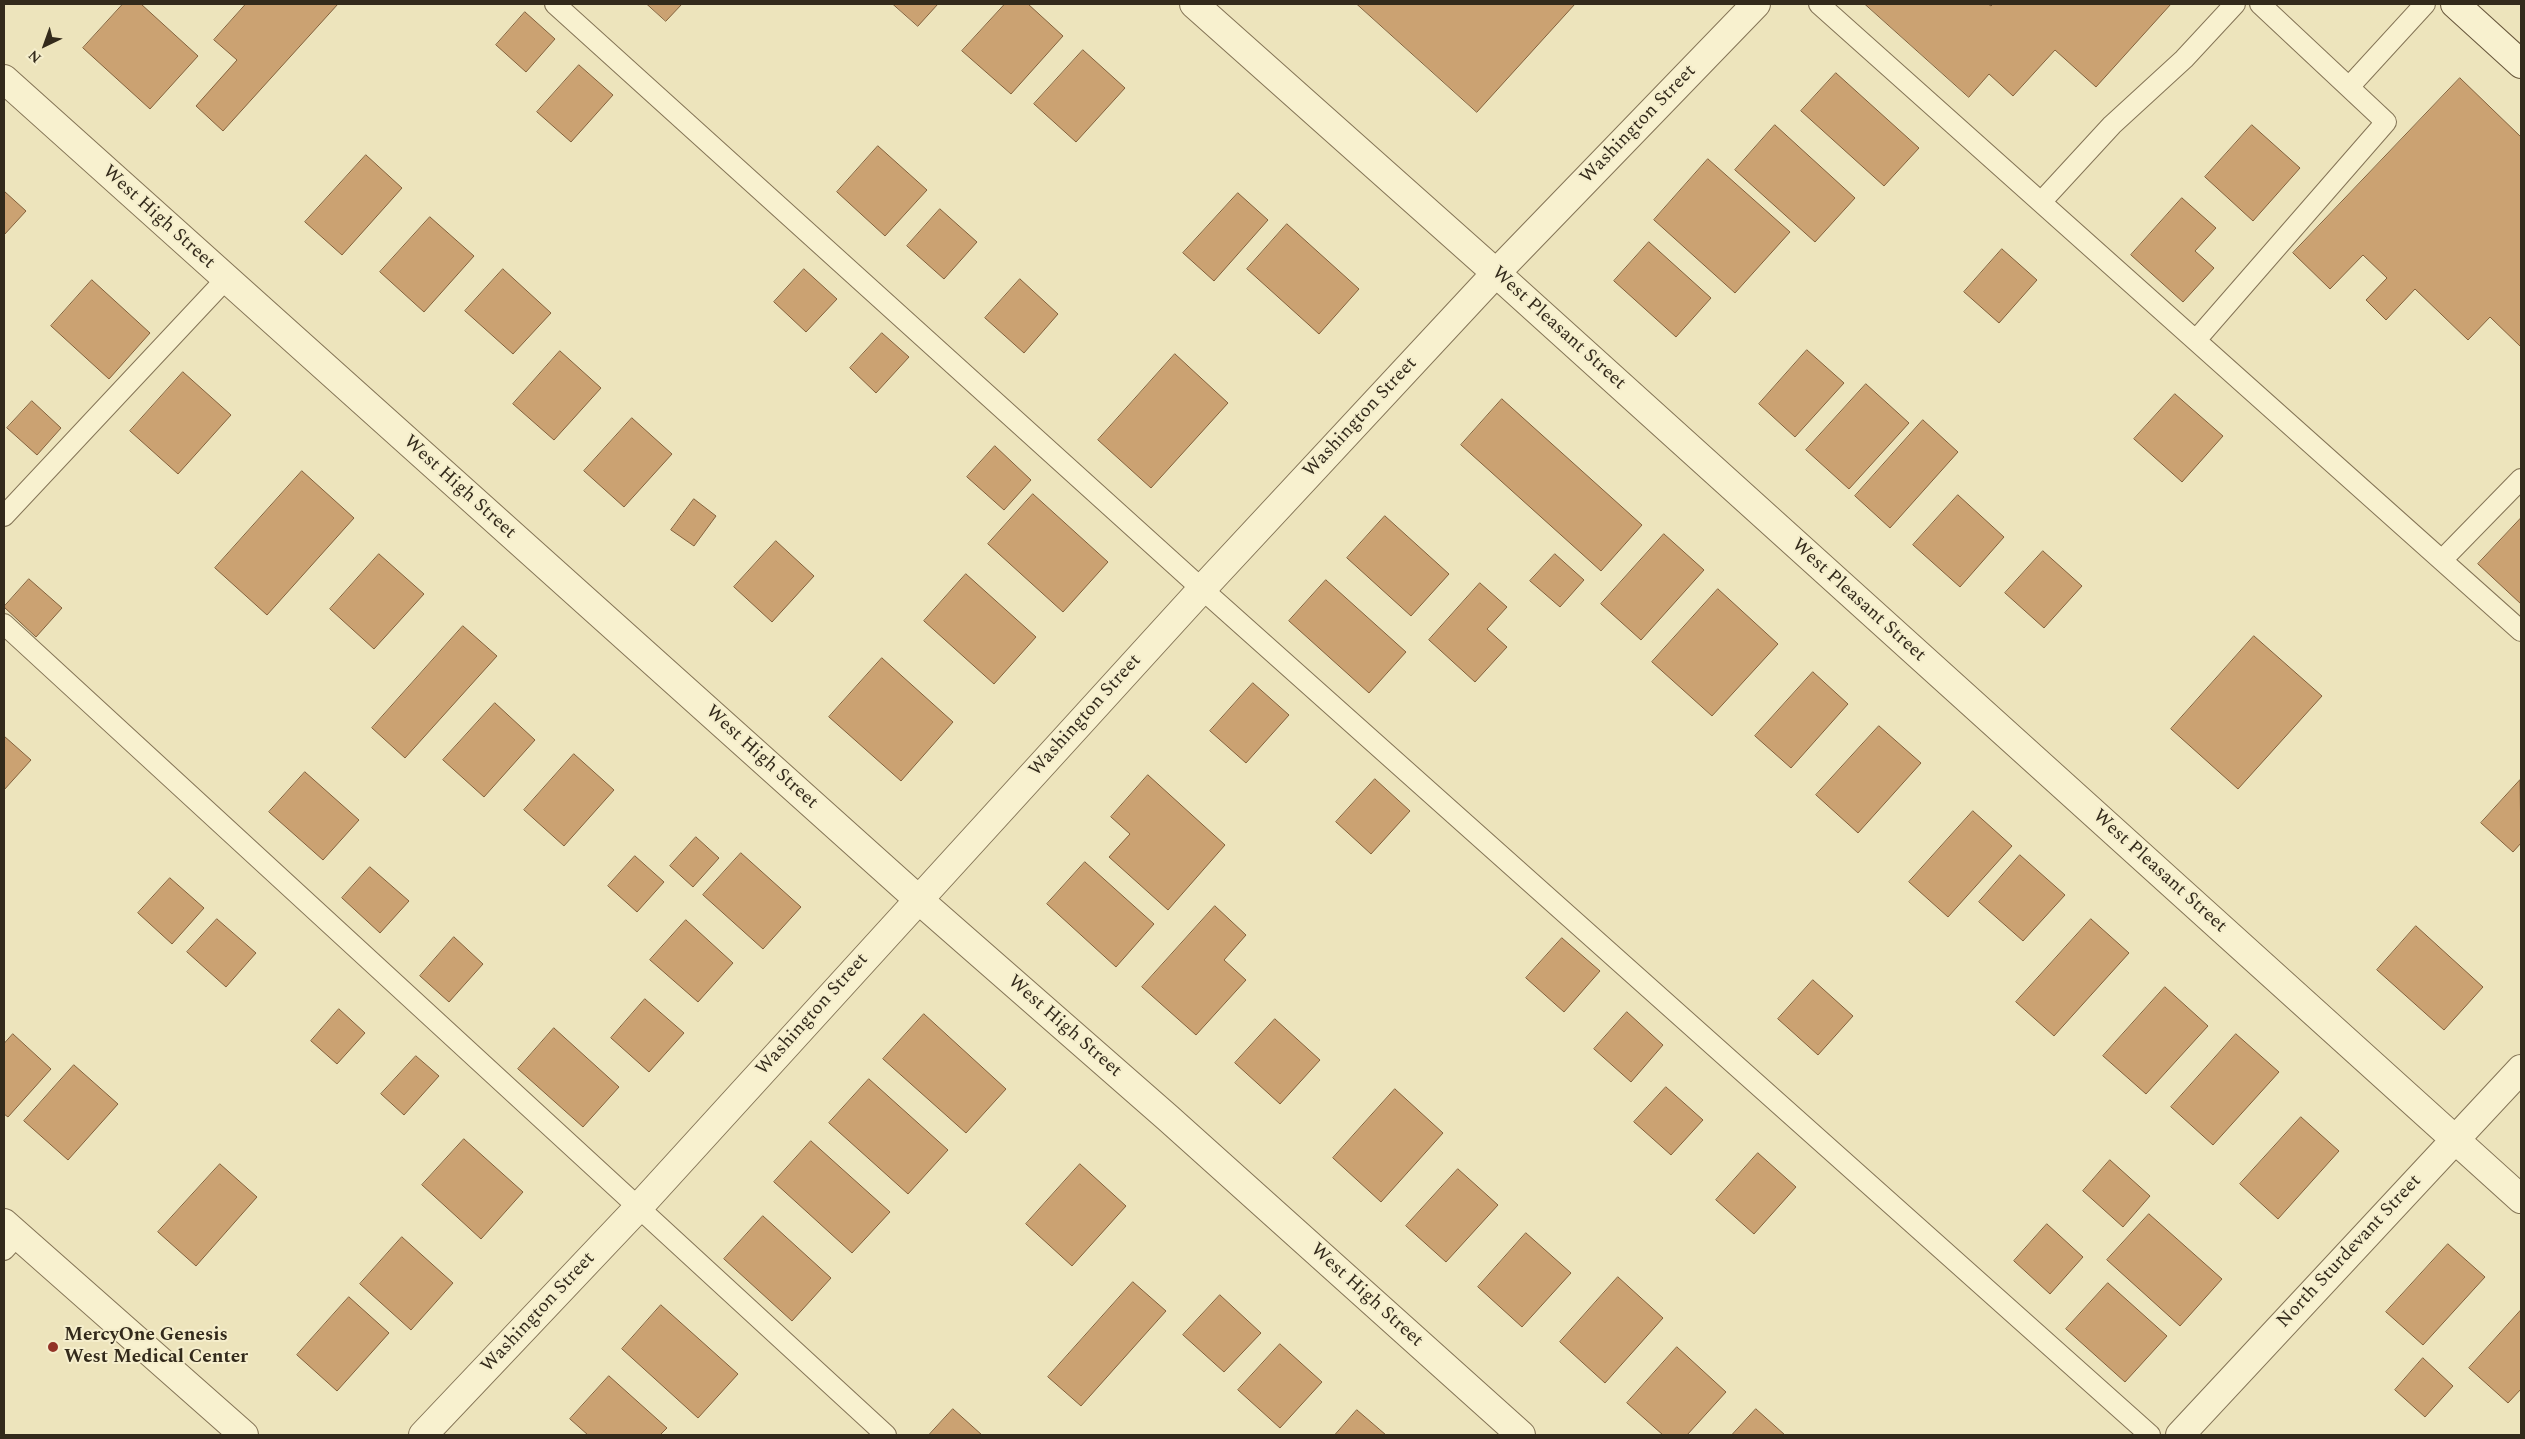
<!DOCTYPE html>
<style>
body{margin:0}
#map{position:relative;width:2525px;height:1439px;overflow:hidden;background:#ede4bc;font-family:Spectral,serif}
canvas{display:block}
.frame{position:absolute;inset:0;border:5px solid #332a1b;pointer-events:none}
.north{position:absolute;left:20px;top:20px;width:50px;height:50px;-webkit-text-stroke:4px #f5eecc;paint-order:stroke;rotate:222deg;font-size:14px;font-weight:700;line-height:20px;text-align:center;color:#332a1b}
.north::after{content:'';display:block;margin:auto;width:18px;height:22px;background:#332a1b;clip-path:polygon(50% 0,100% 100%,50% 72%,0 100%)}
</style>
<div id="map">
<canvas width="2525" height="1439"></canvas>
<div class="frame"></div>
<div class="north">N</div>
</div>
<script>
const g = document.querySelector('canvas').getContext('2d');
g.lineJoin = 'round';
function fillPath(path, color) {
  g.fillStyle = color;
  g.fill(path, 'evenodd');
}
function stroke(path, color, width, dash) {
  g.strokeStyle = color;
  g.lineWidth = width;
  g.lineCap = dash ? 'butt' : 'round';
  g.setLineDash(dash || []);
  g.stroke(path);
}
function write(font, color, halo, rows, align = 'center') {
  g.font = font + ' Spectral,serif';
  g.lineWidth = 4;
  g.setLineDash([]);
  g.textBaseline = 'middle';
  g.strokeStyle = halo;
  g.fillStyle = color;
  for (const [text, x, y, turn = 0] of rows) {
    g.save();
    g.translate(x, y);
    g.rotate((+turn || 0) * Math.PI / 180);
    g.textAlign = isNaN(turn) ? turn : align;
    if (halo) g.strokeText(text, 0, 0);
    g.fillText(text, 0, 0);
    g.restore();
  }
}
const building = new Path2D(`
 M123,4H141L198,56L150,109L83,48Z
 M246,4H338L223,131L196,106L237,60L214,40Z
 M647,4H682L666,21Z
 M893,4H938L918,26Z
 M1005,4H1028L1063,36L1011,94L962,51Z
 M1357,4H1575L1477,112Z
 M1865,4H1988L1991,6L1993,4H2171L2096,87L2055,50L2013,96L1989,74L1969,97Z
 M525,12L555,39L526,72L496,45Z
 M1083,50L1125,88L1076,142L1034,104Z
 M579,65L613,95L571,142L537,112Z
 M1836,73L1919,148L1884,186L1801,111Z
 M2460,78L2521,137V347L2490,317L2468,340L2415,289L2386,320L2366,300L2387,278L2363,255L2330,289L2293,253Z
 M1775,125L1855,198L1815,242L1735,170Z
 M2252,125L2300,168L2253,221L2205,177Z
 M878,146L927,190L885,236L837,192Z
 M366,155L402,188L342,255L305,222Z
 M1708,159L1790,232L1735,293L1654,220Z
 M4,191L26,211L4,235Z
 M1238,193L1268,220L1214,281L1183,253Z
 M2182,198L2216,228L2195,251L2214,268L2183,302L2131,255Z
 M940,209L977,242L944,279L907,246Z
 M430,217L474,256L424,312L380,272Z
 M1287,224L1359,289L1319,334L1247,269Z
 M1649,242L1711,298L1676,337L1614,281Z
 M2002,249L2037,280L1999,323L1964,292Z
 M503,269L551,313L513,354L465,311Z
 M804,269L837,299L806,332L774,302Z
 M1020,279L1058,314L1024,353L985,318Z
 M92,280L150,333L109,379L51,326Z
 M882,333L909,357L876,393L850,368Z
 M1807,350L1844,383L1795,437L1759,404Z
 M560,351L601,388L554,440L513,404Z
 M1175,354L1228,403L1151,488L1098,440Z
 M183,372L231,415L178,474L130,431Z
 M1866,384L1909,423L1849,489L1806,450Z
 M2175,394L2223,436L2182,482L2134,439Z
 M1502,399L1642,525L1601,571L1461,445Z
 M32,401L61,428L37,455L7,428Z
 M632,418L672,454L624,507L584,471Z
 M1923,420L1958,452L1890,528L1855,496Z
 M995,446L1031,480L1004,510L967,477Z
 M302,471L354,518L267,615L215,568Z
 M1033,494L1108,562L1063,612L988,544Z
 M1958,495L2004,537L1960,587L1913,545Z
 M694,499L716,516L694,546L671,530Z
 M1385,516L1449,574L1411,616L1347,558Z
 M2521,518V604L2478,564Z
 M1664,534L1704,570L1641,640L1601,604Z
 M776,541L814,576L772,622L734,587Z
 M2043,551L2082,586L2044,628L2005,593Z
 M379,554L424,594L374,649L330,609Z
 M1555,554L1584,580L1560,607L1530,581Z
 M966,574L1036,637L994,684L924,621Z
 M29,579L62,608L36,637L4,607Z
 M1326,580L1406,652L1369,693L1289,621Z
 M1480,583L1507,607L1487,629L1507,647L1475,682L1429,640Z
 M1718,589L1778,644L1712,716L1652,662Z
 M463,626L497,656L405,758L372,728Z
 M2254,636L2322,696L2238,789L2171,729Z
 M882,658L953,722L901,781L829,717Z
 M1813,672L1848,704L1791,768L1755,736Z
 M1253,683L1289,715L1246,763L1210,731Z
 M495,703L535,740L484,797L443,760Z
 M1879,726L1921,763L1858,833L1816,795Z
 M4,736L31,760L4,790Z
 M574,754L614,790L564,846L524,810Z
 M305,772L359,820L323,860L269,812Z
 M1148,775L1225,845L1168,910L1109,857L1130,834L1111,817Z
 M1375,779L1410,811L1371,854L1336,822Z
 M2520,780L2521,843L2513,852L2481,823Z
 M1973,811L2012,846L1948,917L1909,882Z
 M696,837L719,858L693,887L670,866Z
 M741,853L801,907L763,949L703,895Z
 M2020,855L2065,895L2023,941L1979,902Z
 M635,856L664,882L637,912L608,886Z
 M1085,862L1154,924L1116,967L1047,904Z
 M370,867L409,901L380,933L342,898Z
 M170,878L204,908L172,944L138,913Z
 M1215,906L1246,935L1224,960L1246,980L1196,1035L1142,987Z
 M217,919L256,953L226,987L187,952Z
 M2091,919L2129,953L2054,1036L2016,1002Z
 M686,920L733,963L698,1002L650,960Z
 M2416,926L2483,987L2444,1030L2377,970Z
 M454,937L483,964L449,1002L420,976Z
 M1562,938L1600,971L1564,1012L1526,978Z
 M1813,980L1853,1016L1818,1055L1778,1019Z
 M2165,987L2208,1026L2146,1094L2103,1056Z
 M645,999L684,1033L649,1072L611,1038Z
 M339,1009L365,1033L337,1064L311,1041Z
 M1627,1012L1663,1045L1631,1082L1594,1049Z
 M924,1014L1006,1089L966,1133L883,1059Z
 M1275,1019L1320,1060L1280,1104L1235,1063Z
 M554,1028L619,1087L583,1127L518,1069Z
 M13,1034L51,1069L8,1117L4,1114V1044Z
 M2236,1034L2279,1072L2213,1145L2171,1107Z
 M416,1056L439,1076L404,1115L381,1094Z
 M74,1065L118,1104L68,1160L24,1121Z
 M869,1079L948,1150L908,1194L829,1123Z
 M1666,1087L1703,1120L1671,1155L1634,1122Z
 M1395,1089L1443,1133L1381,1202L1333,1158Z
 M2301,1117L2339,1151L2278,1219L2240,1184Z
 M464,1139L523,1192L481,1239L422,1185Z
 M811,1141L890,1212L852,1253L774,1182Z
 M1758,1153L1796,1187L1754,1234L1716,1200Z
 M2110,1160L2150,1196L2123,1227L2083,1191Z
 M220,1164L257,1197L196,1266L158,1232Z
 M1080,1164L1126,1206L1072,1266L1026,1224Z
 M1458,1169L1498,1205L1446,1262L1406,1226Z
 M2149,1214L2222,1279L2180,1326L2107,1260Z
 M763,1216L831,1278L792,1321L724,1259Z
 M2047,1224L2083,1257L2050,1294L2014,1261Z
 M1526,1233L1571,1273L1522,1327L1478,1287Z
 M402,1237L453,1283L411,1330L360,1284Z
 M2448,1244L2485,1277L2423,1345L2386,1312Z
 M1618,1277L1663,1318L1605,1383L1560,1342Z
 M1133,1282L1166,1311L1081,1406L1048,1377Z
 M2108,1283L2167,1336L2125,1382L2066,1329Z
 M1220,1295L1261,1333L1224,1372L1183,1335Z
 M349,1297L389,1333L337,1391L297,1355Z
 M661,1305L738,1374L698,1418L622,1349Z
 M2521,1310V1389L2508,1403L2469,1368Z
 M1280,1344L1322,1382L1280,1428L1238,1390Z
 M1677,1347L1726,1392L1687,1435H1663L1627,1403Z
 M2423,1358L2453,1386L2425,1417L2395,1390Z
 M609,1376L667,1428L660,1435H588L570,1419Z
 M953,1409L982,1435H929Z
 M1756,1409L1785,1435H1732Z
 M1357,1410L1386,1435H1335Z`);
fillPath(building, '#cba272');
stroke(building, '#83613c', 1);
const service = new Path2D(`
 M555,4L1202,589L2150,1435
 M1819,4L2521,631
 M2349,87L2425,4
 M2042,201L2112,125L2184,59L2235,4
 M2196,340L2386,122L2260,4
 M4,516L226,279
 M2442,560L2521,479
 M4,624L886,1435
 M4,1250L18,1235`);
const minor = new Path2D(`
 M1194,4L1496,273L2521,1199
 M4,79L919,900L1168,1118L1521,1435
 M423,1435L637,1209L1202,589L1496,273L1756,4
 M2180,1435L2521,1069`);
const tertiary = new Path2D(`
 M4,1223L244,1435`);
const secondary = new Path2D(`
 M2455,4L2521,64`);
stroke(service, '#847456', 22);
stroke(minor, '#847456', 30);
stroke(tertiary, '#847456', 30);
stroke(secondary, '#66553a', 30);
stroke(service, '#f8f1cf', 20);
stroke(minor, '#f8f1cf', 28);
stroke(tertiary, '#f8f1cf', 28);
stroke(secondary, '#f8f1cf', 28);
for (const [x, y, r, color] of [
 [53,1347,6,"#923327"]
]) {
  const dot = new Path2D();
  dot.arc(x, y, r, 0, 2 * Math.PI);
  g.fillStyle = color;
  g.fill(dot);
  stroke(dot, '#f5eecc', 2);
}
write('19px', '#332a1b', '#f5eecc', [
 ["Washington Street",1639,125,-46],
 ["West High Street",158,218,42],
 ["West Pleasant Street",1558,329,42],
 ["Washington Street",1361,418,-47],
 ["West High Street",459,488,42],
 ["West Pleasant Street",1858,601,42],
 ["Washington Street",1086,716,-48],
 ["West High Street",761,758,42],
 ["West Pleasant Street",2159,872,42],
 ["Washington Street",813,1015,-48],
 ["West High Street",1064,1027,41],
 ["North Sturdevant Street",2350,1252,-47],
 ["West High Street",1366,1296,42],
 ["Washington Street",539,1313,-47]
]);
write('bold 19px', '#332a1b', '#f5eecc', [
 ["MercyOne Genesis",64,1336],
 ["West Medical Center",64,1358]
], 'left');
</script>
